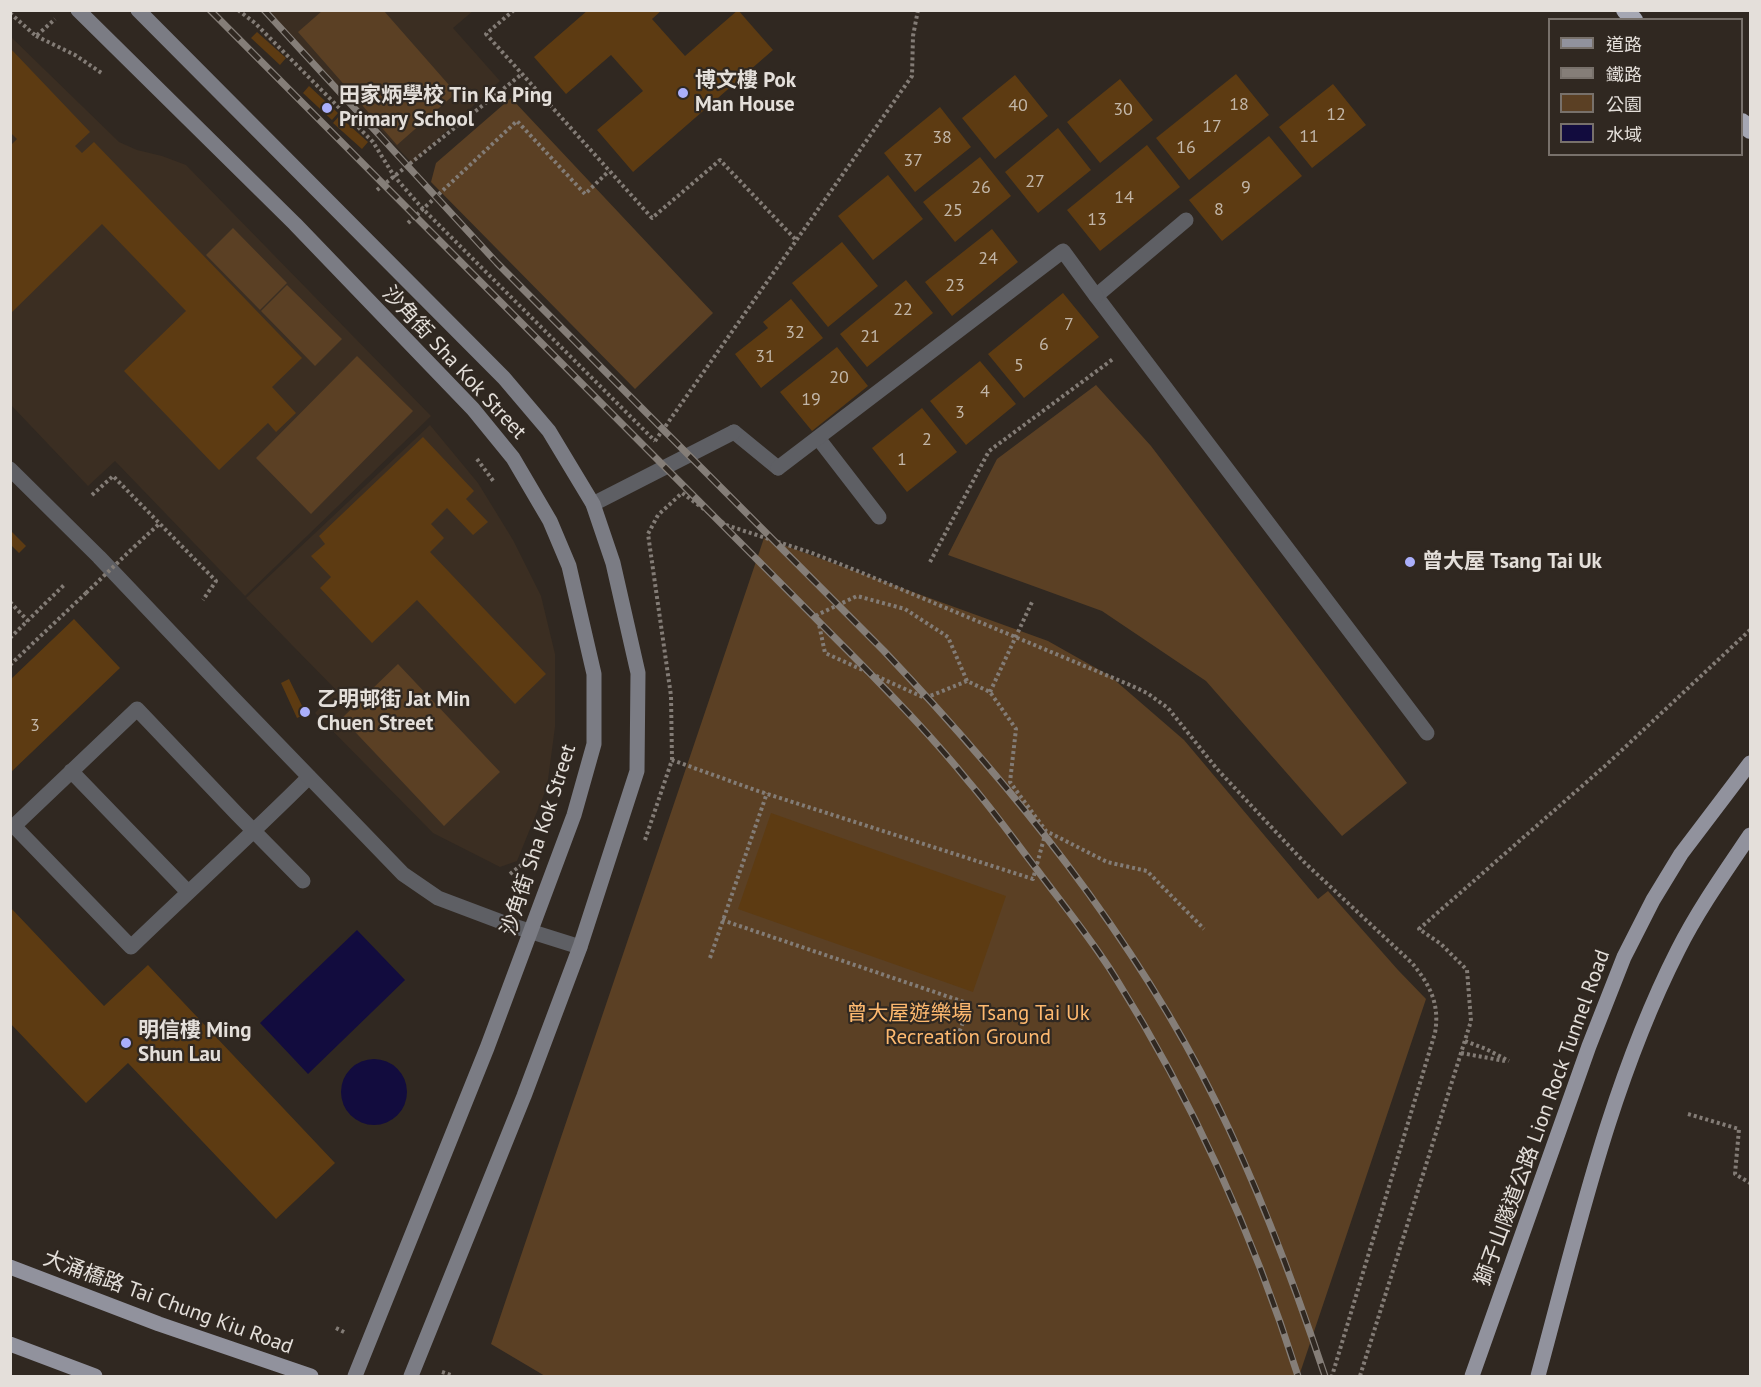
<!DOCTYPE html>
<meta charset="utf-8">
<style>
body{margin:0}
#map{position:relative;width:1761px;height:1387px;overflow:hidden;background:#302821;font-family:"PT Sans","Noto Sans TC",sans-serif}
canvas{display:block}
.frame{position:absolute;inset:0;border:12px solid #e4dfda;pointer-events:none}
.legend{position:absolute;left:1548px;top:18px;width:195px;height:138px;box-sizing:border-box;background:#302821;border:2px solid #78716b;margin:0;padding:8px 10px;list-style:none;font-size:18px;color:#e4dfda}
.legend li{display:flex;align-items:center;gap:12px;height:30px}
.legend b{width:30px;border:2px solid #78716b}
</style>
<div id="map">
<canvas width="1761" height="1387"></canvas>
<div class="frame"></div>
<ul class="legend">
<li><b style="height:8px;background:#91929d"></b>道路</li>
<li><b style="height:8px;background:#857e78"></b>鐵路</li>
<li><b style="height:16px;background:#5b4024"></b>公園</li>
<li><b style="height:16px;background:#120c3e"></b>水域</li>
</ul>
</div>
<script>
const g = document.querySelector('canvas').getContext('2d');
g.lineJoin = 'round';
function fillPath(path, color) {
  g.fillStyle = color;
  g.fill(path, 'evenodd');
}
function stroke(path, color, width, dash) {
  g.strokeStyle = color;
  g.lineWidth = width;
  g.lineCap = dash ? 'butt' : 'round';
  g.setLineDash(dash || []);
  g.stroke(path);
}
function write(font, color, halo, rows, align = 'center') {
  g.font = font + ' "PT Sans","Noto Sans TC",sans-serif';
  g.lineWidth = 4.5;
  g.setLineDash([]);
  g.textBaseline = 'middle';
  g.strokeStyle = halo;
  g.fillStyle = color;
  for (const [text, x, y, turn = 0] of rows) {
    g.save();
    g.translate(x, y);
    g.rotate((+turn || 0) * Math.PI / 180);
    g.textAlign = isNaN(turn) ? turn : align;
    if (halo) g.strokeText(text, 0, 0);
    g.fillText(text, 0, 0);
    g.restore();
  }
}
fillPath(new Path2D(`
 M267,11H473L453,28L500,81L412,163Z
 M10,36L119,142L137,150L162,156L186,165L431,416L245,596L115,461L88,486L11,405Z
 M430,425L478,483L513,540L541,596L555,654V727L547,787L517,861L500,867L433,833L315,713L337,691L246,598Z`), '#3b2e22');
fillPath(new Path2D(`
 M322,11H384L456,93L397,145L298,32Z
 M511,98L713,313L635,389L431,182L436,163Z
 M233,228L287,283L260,310L206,255Z
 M287,285L342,339L315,366L261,311Z
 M357,356L413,411L311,514L256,458Z
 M1096,385L1151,446L1407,783L1342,836L1206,681L1102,611L948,555L997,459Z
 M764,538L1048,641L1110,676L1184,740L1318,899L1328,891L1398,970L1426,999L1299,1376H545L491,1344Z
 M398,664L500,772L444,826L342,718Z`), '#5b4024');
fillPath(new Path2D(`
 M357,930L405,980L308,1074L260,1023Z
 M341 1092a33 33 0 1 1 66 0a33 33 0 1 1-66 0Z`), '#120c3e');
fillPath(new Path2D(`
 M588,10H662L652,19L685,56L738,10L773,50L633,172L597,130L643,91L611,55L566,94L534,57Z
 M257,32L286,58L280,65L251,38Z
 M10,48L90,132L75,146L82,153L94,142L302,358L272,387L296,413L276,432L268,423L219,470L124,371L186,311L102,224L10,314V146L17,139L10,132Z
 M1236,74L1269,115L1189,180L1156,138Z
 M1015,75L1048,116L995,159L962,118Z
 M1120,79L1153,120L1100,163L1067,122Z
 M1333,84L1366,125L1312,168L1279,127Z
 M309,86L338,113L332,120L303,93Z
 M940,107L971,147L915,192L884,153Z
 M339,116L368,142L362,149L333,123Z
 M1058,128L1091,170L1038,213L1005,172Z
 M1269,136L1302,176L1222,241L1189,200Z
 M1147,145L1180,187L1100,251L1067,210Z
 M980,157L1011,196L955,242L923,202Z
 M888,175L923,219L873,260L838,216Z
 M992,229L1018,262L952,316L925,282Z
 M842,242L878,286L828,327L792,283Z
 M906,280L933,313L867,367L840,334Z
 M1063,293L1099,337L1024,398L988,354Z
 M791,299L823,338L761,388L735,354L768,328L763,322Z
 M837,347L868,386L812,431L780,392Z
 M980,361L1016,404L966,445L930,401Z
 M922,408L957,452L907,492L872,448Z
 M423,437L474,491L466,499L488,522L473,535L447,508L431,524L444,538L430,552L546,674L515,704L417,600L372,643L320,588L331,577L311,556L325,544L319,536Z
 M10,530L26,546L19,553L10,544Z
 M74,619L120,668L10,773V680Z
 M289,679L306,714L297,718L281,683Z
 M771,813L1006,896L973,992L738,909Z
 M10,907L104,1006L148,965L335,1163L276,1219L128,1063L86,1103L10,1023Z`), '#5d3b12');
stroke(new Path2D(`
 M238,10L255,23L373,142L394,176L423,209L655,441
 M514,10L486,34L652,218L720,160L796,240
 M10,13L36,36L55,19
 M36,36L75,55L103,74
 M377,190L522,74
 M408,223L517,121L585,194L609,171
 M655,441L912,76L913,36L918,10
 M477,459L494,482
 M92,495L113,476L216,581L203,600
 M134,547L159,524
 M930,562L989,451L1113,359
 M10,602L28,621
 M10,638L65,584
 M10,665L86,593
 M967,681L948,637L905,609L857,596L817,615L825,653L925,698L967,681L990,692L1016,729L1010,782L1046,831L1107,862L1147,871L1204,929
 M990,692L1032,602
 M672,760L671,696L648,534L658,515L682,493L726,525L812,553L860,572L1130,685L1147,693L1168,708L1217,769L1304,862L1412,963C1430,985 1440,1004 1435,1033L1332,1376
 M645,840L672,760L755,790L1033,879L1046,831
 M510,874L530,858
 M722,920L970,1004L955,1043
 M710,958L767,793
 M1465,1041L1486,1049L1509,1061
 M1461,1053L1505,1061
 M1688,1114L1739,1129L1735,1174L1750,1183
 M336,1328L346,1333
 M442,1372L451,1375
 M1360,1376L1471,1021L1467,970L1441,944L1419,929L1606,765L1750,630`), '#837c76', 4, [3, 3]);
stroke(new Path2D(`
 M1186,220L1096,296L1427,733
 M734,432L778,468
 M818,438L879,517
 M71,771L188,892
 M303,881L237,814L137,709L14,826L131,947C190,890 251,835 309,777`), '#5e5f64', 15);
stroke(new Path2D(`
 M778,468L1063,251L1096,296
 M10,469L99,557L231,696L403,874L438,898L507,924L580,947
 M593,504L734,432`), '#5e5f64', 15);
stroke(new Path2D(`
 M78,10L295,224L473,409L513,458L550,521L569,566L594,674V744L574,815L487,1048L355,1376
 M138,10L504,378L549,431L593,504L613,563L638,673L637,771L580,947L524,1096L411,1376`), '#7b7c84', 15);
stroke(new Path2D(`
 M10,1267L159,1324L311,1376
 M10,1344L95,1376
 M1472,1376L1589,1046L1624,957L1653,900L1681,854L1750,763
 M1538,1376C1577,1233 1610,1084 1678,950C1698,910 1725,872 1750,835`), '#91929d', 15);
stroke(new Path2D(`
 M1625,10L1634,20
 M1742,122L1750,130`), '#a5a7b3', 18);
const rail = new Path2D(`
 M210,10L861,664C898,702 935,740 968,781C993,810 1015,841 1038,871C1064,906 1092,940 1115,977C1193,1101 1254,1237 1298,1376
 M264,10L497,263L884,651C1012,786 1133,934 1216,1102C1260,1191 1294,1283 1325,1376`);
stroke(rail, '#857e78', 7);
stroke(rail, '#302821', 4.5, [14]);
stroke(new Path2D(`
 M86,593L134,547`), '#837c76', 4, [3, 3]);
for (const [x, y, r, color] of [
 [683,93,6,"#aaaffb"],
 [327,108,6,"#aaaffb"],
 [1410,562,6,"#aaaffb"],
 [305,712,6,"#aaaffb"],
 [126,1043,6,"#aaaffb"]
]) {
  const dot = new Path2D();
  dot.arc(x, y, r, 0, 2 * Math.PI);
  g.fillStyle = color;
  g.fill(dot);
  stroke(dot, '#302821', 2);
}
write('18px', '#c2b6a8', null, [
 ["18",1239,105],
 ["40",1018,106],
 ["30",1123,110],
 ["12",1336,115],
 ["17",1212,127],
 ["11",1309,137],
 ["38",942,138],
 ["16",1186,148],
 ["37",913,161],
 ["27",1035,182],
 ["26",981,188],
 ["9",1246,188],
 ["14",1124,198],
 ["8",1219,210],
 ["25",953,211],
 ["13",1097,220],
 ["24",988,259],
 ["23",955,286],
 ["22",903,310],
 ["7",1069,325],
 ["32",795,333],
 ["21",870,337],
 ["6",1044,345],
 ["31",765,357],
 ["5",1019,366],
 ["20",839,378],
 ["4",985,392],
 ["19",811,400],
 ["3",960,413],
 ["2",927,440],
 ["1",902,460],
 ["3",35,726]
]);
write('bold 21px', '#e4dfda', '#302821', [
 ["博文樓 Pok",695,81],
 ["Man House",695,105],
 ["田家炳學校 Tin Ka Ping",339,96],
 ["Primary School",339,120],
 ["曾大屋 Tsang Tai Uk",1422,562],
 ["乙明邨街 Jat Min",317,700],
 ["Chuen Street",317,724],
 ["明信樓 Ming",138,1031],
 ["Shun Lau",138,1055]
], 'left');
write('21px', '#e4dfda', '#302821', [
 ["沙角街 Sha Kok Street",454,363,47],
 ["沙角街 Sha Kok Street",539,840,-72],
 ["獅子山隧道公路 Lion Rock Tunnel Road",1543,1118,-70],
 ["大涌橋路 Tai Chung Kiu Road",168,1303,20]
]);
write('21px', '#feb96f', '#302821', [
 ["曾大屋遊樂場 Tsang Tai Uk",968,1014],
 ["Recreation Ground",968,1038]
]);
</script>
